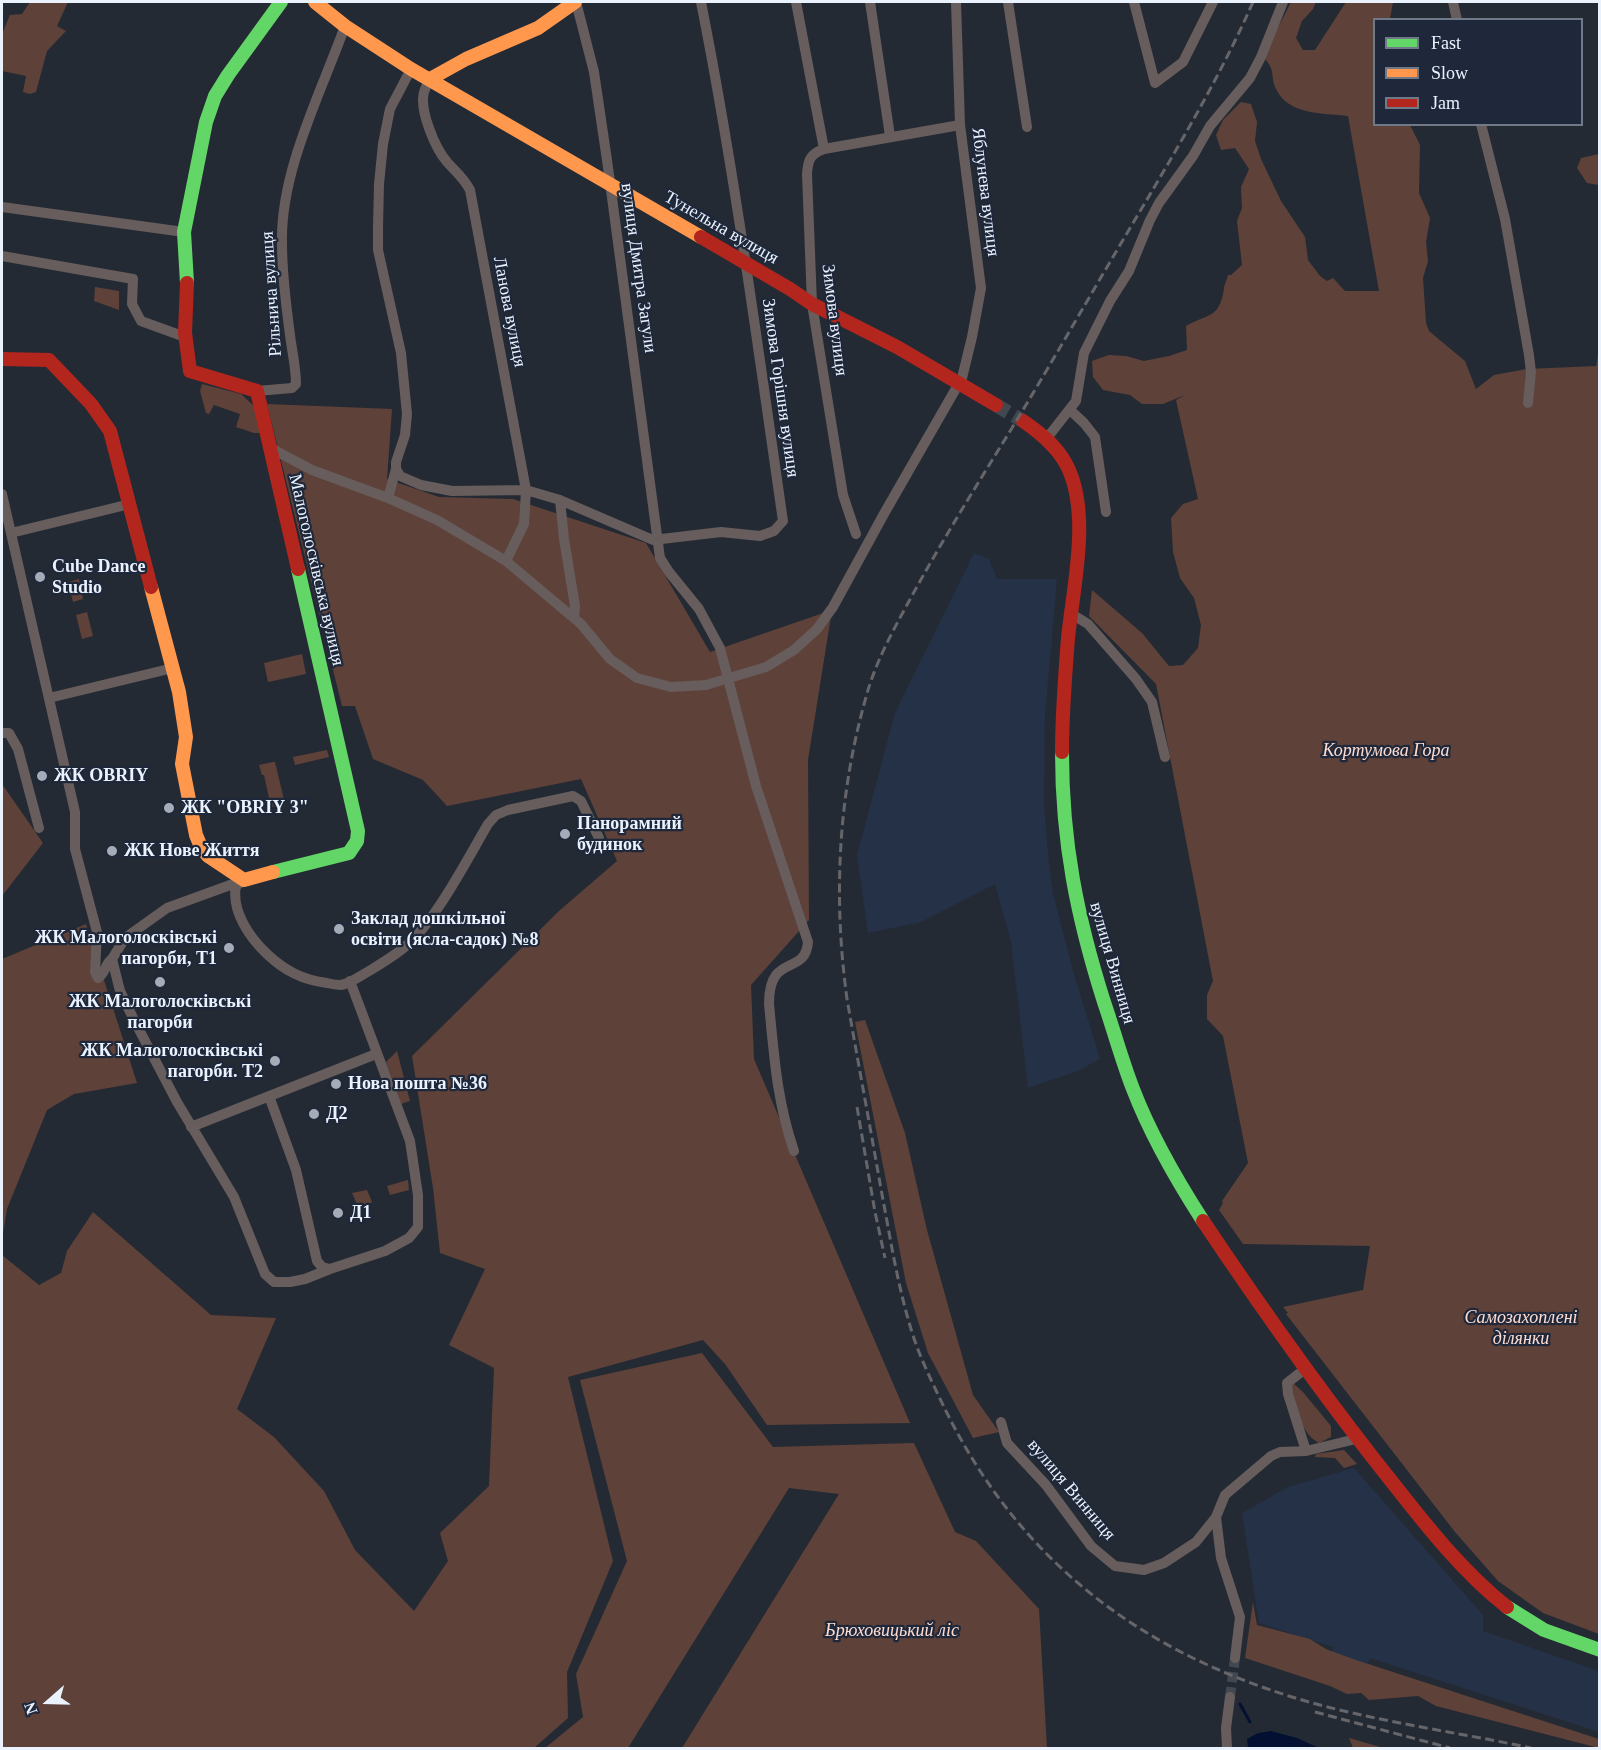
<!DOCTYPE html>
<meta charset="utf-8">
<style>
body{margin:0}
#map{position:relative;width:1601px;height:1750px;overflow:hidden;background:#242a34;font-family:Georgia,serif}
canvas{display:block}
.frame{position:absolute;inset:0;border:3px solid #eaf2fe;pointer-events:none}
.legend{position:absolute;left:1373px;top:18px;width:210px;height:108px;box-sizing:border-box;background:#1e283a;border:2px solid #707988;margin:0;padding:8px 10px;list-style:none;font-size:18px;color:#eaf2fe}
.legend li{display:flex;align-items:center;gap:12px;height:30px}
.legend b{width:30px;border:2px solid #707988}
.north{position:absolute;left:18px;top:1672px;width:60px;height:60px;-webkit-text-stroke:4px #1e283a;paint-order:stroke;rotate:250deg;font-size:16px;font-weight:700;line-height:24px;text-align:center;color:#eaf2fe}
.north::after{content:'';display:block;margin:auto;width:21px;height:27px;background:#eaf2fe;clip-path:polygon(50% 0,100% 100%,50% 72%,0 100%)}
</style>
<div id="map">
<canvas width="1601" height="1750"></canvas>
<div class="frame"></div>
<ul class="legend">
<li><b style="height:8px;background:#63d668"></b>Fast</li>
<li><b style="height:8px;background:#ff974d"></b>Slow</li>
<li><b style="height:8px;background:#b3261e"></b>Jam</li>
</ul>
<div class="north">N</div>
</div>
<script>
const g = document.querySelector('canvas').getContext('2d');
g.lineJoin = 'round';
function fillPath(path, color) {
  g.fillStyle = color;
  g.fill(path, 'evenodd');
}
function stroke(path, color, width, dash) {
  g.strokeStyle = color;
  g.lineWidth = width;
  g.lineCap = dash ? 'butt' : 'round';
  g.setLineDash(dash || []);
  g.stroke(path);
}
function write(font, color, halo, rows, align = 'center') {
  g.font = font + ' Georgia,serif';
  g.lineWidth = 4.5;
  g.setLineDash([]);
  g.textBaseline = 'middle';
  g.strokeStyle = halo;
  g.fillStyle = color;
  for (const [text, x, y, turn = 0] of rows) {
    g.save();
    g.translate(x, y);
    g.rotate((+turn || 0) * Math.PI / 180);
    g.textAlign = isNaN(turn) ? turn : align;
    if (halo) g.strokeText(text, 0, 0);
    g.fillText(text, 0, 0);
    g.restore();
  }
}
fillPath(new Path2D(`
 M974,553L989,559L997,579H1057L1045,715L1044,806L1049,865L1053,893L1073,971L1100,1059L1078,1071L1028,1088L1011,942L995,884L921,922L868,933L857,855L895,713Z
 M1354,1468L1483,1615V1631L1599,1671V1732L1370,1658L1367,1665L1332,1653L1333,1647L1259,1623L1242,1513L1288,1487Z`), '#253147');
fillPath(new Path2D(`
 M30,2H68L57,26L66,31L47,51L36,92L30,94L23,92L26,76L2,71V34L10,15L22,14Z
 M1291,2H1316L1313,9L1302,21L1296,38L1303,50H1315L1346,2H1393L1390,19L1374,20V124L1410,125L1420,145L1419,193L1430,218L1426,242L1428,261L1423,278L1426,323L1429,331L1465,361L1476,389L1494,375L1527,369L1596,366L1598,355L1599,354V1634L1543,1613L1498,1581L1455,1532L1286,1314L1288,1313L1283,1307L1363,1290L1370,1246L1243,1244L1219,1210L1223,1203L1222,1201L1248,1163L1223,1036L1207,1019V995L1213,981L1156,684L1089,616L1092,590L1142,633L1169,666L1183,665L1198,648L1201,625L1194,598L1180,578L1173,552L1171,518L1183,504L1198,499L1176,400L1185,395L1163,404H1142L1130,395L1103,390L1093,377L1092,361L1109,355L1126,356L1144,361L1169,356L1187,350L1186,326C1209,313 1219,319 1224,289C1224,284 1227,281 1228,275H1231L1242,265L1237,221L1242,208L1241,187L1249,169L1235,148L1221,150L1216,135L1223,120L1241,102L1251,104L1257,122L1255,141L1261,159L1281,201L1305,237L1308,260L1320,276L1327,281L1333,278L1345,291H1379L1348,116C1323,113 1288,115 1276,89C1270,76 1276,71 1265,59C1271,38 1282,21 1291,2Z
 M1599,154V185L1587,183L1577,168L1581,158Z
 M95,287L119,291V310L94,301Z
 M202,384L241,394L254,406L264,433H254L236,427L240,414L214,405L209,414L206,413L200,391Z
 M267,404L392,409L387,479L439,497L513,499L646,543L710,652L832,610L808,760L809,920L751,985L754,1059L910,1423L767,1425L725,1364L703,1340L568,1377L613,1561L567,1672L568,1718L534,1748H2V1255L39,1285L61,1273L67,1251L93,1212L211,1315L276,1318L237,1409L274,1437L324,1491L355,1550L414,1611L448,1561L440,1533L489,1486L494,1368L449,1345L485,1269L440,1253L433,1188L412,1056L559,911L617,861L581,779L447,806L423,780L373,759L355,706H342Z
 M79,579L83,599L73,602L68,582Z
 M87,612L93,636L82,639L76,615Z
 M302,654L306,674L268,682L264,663Z
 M327,750L329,757L295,765L293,757Z
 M273,762H275L285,804L271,807L264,775H262L259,765Z
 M2,784L43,843L2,896Z
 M86,924L137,1083L74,1094L47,1110L7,1209L2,1240V959Z
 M865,1020L905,1133L927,1230L973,1395L999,1432L973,1438L928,1353L906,1283L855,1022Z
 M397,1051L410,1101L401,1104L386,1062Z
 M408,1180L409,1190L390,1195L387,1186Z
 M367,1190L372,1202L360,1211L352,1193Z
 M702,1353L773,1447L914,1443L955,1532L976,1541L1039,1609L1047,1748H682L839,1494L789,1488L628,1748H545L583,1717L576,1674L627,1561L580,1380Z
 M1293,1383L1303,1392L1331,1426V1437L1319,1443C1301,1434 1296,1407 1290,1389Z
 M1344,1450L1357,1464L1344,1468L1335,1458L1315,1457L1316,1454Z
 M1253,1602L1257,1625L1310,1639L1326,1649L1353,1659L1599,1739V1748L1436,1706L1418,1696L1369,1700L1361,1693L1347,1694L1330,1686L1245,1658Z
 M1349,1738L1384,1748H1353Z`), '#5e4138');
fillPath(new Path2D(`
 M1271,1731L1297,1738L1319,1748H1248L1247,1739L1258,1733Z`), '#031031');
stroke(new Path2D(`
 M1240,1704L1250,1722`), '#031031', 3);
stroke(new Path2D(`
 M1230,1697L1235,1658`), '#424852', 10, [10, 5]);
stroke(new Path2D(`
 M996,405L1023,421`), '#424852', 14, [14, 7]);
stroke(new Path2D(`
 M576,2L594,72L607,160L660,558L669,572L699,609L720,648L756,786L808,942C806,967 787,961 776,975C770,983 769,995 769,1004C774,1055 777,1102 794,1151
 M796,2L824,149
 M870,2L890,136
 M1008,2L1027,127
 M1134,2L1155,83L1183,62L1213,2
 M1453,2L1457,20
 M411,69L390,109L383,144L379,184L378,227V250L401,353L407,414L405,435L396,462V469L400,476L421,485L452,491L526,490L560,500L653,540L721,532L760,536L774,531L783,521C758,348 735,174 701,2
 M430,79C428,83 425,88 424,92C419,110 435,148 447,162C456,172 464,178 470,190L526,490L524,524L506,561
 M1481,124L1505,219L1529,355L1531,372L1528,403
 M2,207L184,232
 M2,256L133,279L132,304L141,321L185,337
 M257,391L292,388L296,384C296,368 292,351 290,335C286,305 282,274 282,244C280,171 321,93 345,26
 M1070,410L1084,423L1095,437L1106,512
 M1046,437L1051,433L1076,401L1084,353L1110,301L1129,271L1150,220L1159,203L1193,156L1210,126L1250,78L1261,57L1283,2
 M269,445L276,451L312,470L388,498L437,520L506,561L581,624L610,659L637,678L671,687L706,685L766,667L794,650L817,629L833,607L885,512L962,378L972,337L981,288L960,125L956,2
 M2,494L75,812V849L97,932L95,972L98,978C107,972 104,964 112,959
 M388,498L396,469
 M560,500L564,539L575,606L574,618
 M11,533L130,504
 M856,534L843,495L812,304L807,174C808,160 810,154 824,149L960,125
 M1070,613L1088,624L1136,679L1152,702L1165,757
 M49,698L173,668
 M2,733H9L18,749L39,828
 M269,1096L296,1170L317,1261L322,1267L330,1269L385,1251L409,1238L418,1227V1195L410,1141L350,981
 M191,1127L376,1054
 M330,1269L305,1279L290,1282H274L265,1274L234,1197L177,1102L134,1020L120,991L112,959L125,938L167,908L244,880L236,886C231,911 250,938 267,954C285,971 303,980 327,983C331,984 336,985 341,985C351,983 360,976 369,971C382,963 396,955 407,945C436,920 468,858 488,824L496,815L508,810L573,796L581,801L599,838
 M1305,1369L1287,1383L1288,1394L1306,1451
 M1001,1422L1007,1443L1046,1485L1091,1546L1115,1566L1144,1570L1164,1563L1196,1542L1216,1517L1225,1495L1271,1456L1280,1452L1306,1451L1356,1439
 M1216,1517L1221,1558L1240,1617L1235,1658
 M1227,1748L1226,1728L1230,1697`), '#665d5c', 10);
stroke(new Path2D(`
 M187,283L184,232L206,122L215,96L228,75L281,2
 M1062,752C1062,842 1077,917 1104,1002C1114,1031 1122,1061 1133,1089C1151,1136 1176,1179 1203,1221
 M273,872L349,853L357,841L358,831L298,569
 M1507,1607L1544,1630L1600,1650`), '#63d668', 14);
stroke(new Path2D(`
 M315,2L345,26L411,69L701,237
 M430,79L466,59L538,28L575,2
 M151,587L179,692L186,737L182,764L196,835L201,847L208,856L244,880L273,872`), '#ff974d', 14);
stroke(new Path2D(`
 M701,237L790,289L812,304L897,347L996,405
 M187,283L185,333L190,371L257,391L298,569
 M2,359L49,360L91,404L110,431L151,587
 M1023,421C1042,434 1060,449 1069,470C1090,518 1073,588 1068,638C1065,676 1062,714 1062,752
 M1203,1221C1264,1312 1327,1401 1396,1487C1429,1529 1464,1573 1507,1607`), '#b3261e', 14);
stroke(new Path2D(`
 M1253,2C1217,84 1169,162 1123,240C1082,309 1042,380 999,449C970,496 941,543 914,592C896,625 876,660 866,697C838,796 833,897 847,999C858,1062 870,1126 881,1189C890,1236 897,1283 911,1329C919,1356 932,1382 944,1407C1017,1557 1134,1648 1292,1697C1370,1721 1452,1731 1531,1748
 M857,1107L875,1212L885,1258
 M1315,1712L1450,1748`), '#66666a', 3, [9, 4.5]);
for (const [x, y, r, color] of [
 [40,577,6,"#a5acb7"],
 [42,776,6,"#a5acb7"],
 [169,808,6,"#a5acb7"],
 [565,834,6,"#a5acb7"],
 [112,851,6,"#a5acb7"],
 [339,929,6,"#a5acb7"],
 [229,948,6,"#a5acb7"],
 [160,982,6,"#a5acb7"],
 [275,1061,6,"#a5acb7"],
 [336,1084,6,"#a5acb7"],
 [314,1114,6,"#a5acb7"],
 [338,1213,6,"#a5acb7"]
]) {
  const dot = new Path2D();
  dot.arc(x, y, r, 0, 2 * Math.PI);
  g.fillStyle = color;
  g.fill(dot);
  stroke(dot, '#1e283a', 2);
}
write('18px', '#eaf2fe', '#1e283a', [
 ["Яблунева вулиця",985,192,83],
 ["Тунельна вулиця",721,228,30],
 ["вулиця Дмитра Загули",638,268,82],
 ["Рільнича вулиця",272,294,-94],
 ["Ланова вулиця",509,312,79],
 ["Зимова вулиця",834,320,83],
 ["Зимова Горішня вулиця",780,388,82],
 ["Малоголосківська вулиця",316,570,77],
 ["вулиця Винниця",1112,963,74],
 ["вулиця Винниця",1071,1490,50]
]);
write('bold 18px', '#eaf2fe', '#1e283a', [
 ["Cube Dance",52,567],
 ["Studio",52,588],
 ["ЖК OBRIY",54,776],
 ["ЖК \"OBRIY 3\"",181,808],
 ["Панорамний",577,824],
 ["будинок",577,845],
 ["ЖК Нове Життя",124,851],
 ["Заклад дошкільної",351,919],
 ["освіти (ясла-садок) №8",351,940],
 ["ЖК Малоголосківські",217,938,"right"],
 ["пагорби, Т1",217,959,"right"],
 ["ЖК Малоголосківські",160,1002,"center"],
 ["пагорби",160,1023,"center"],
 ["ЖК Малоголосківські",263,1051,"right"],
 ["пагорби. Т2",263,1072,"right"],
 ["Нова пошта №36",348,1084],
 ["Д2",326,1114],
 ["Д1",350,1213]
], 'left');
write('italic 18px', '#fedcd0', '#1e283a', [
 ["Кортумова Гора",1386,751],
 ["Самозахоплені",1521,1318],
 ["ділянки",1521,1339],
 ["Брюховицький ліс",892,1631]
]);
</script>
